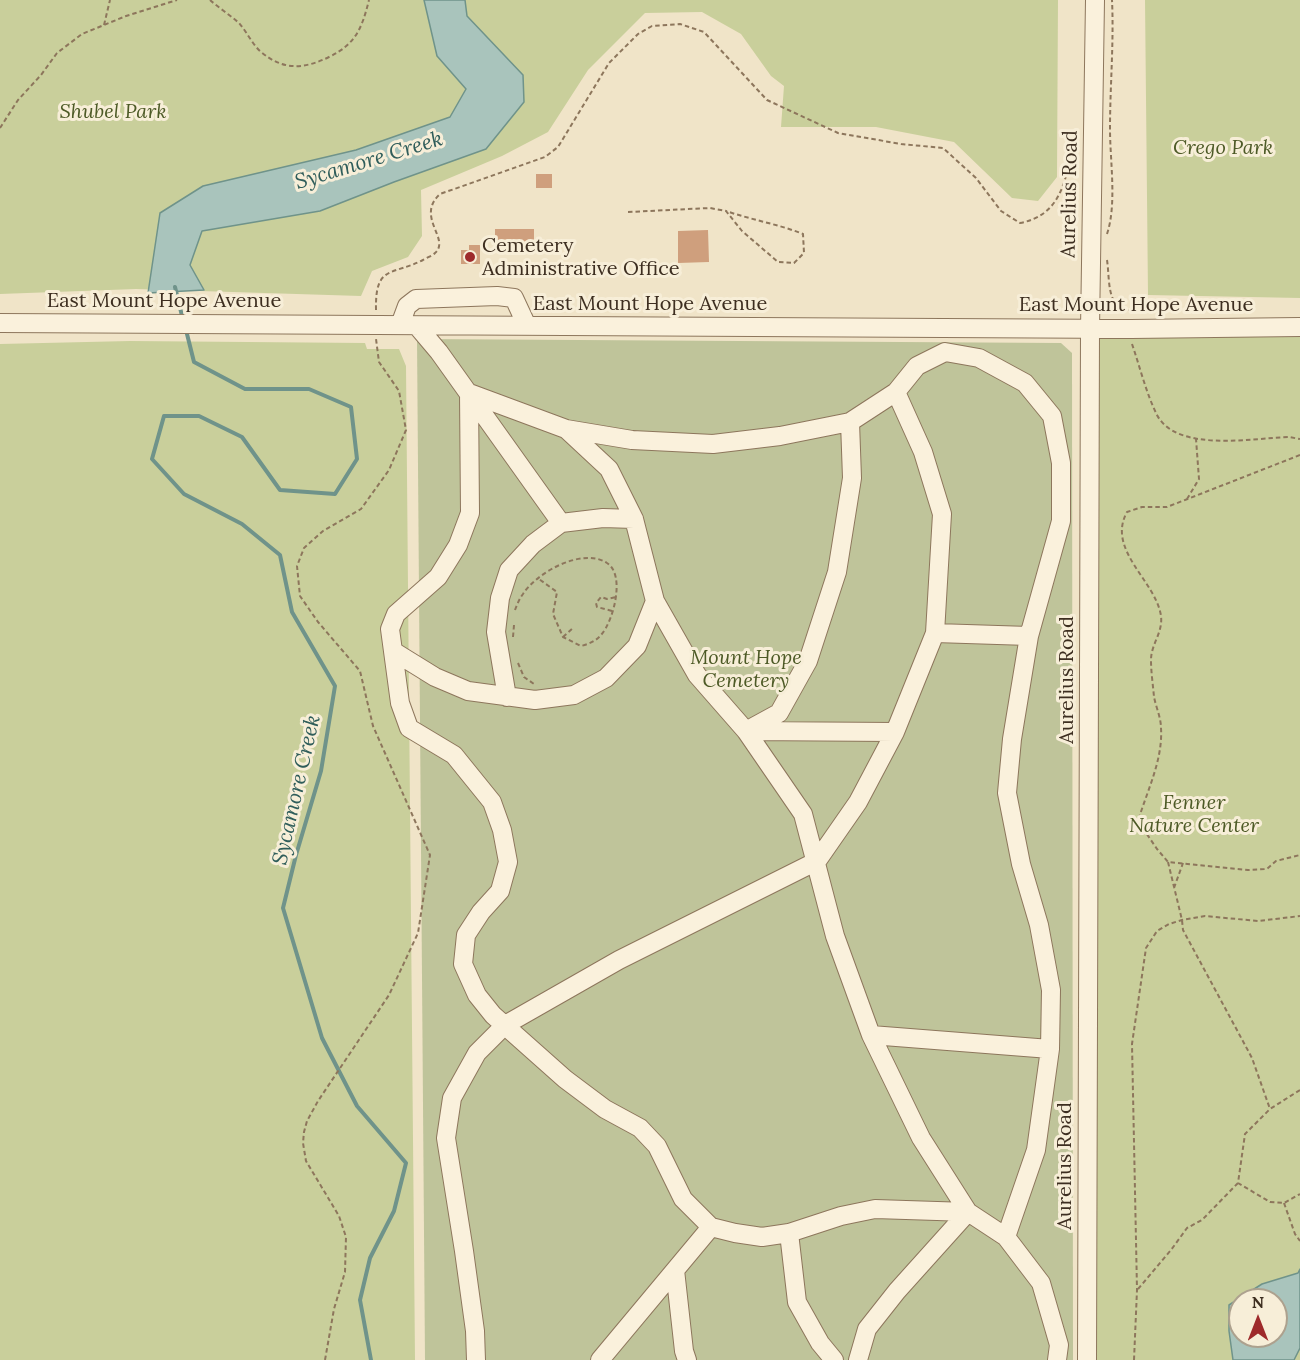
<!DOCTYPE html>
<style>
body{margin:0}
#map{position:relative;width:1300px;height:1360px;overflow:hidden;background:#f0e4c8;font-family:Lora,serif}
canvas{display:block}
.north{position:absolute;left:1228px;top:1288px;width:60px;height:60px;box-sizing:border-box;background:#f7eed8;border:2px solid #ada18e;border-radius:50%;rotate:0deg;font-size:16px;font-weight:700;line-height:24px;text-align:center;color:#3d2e20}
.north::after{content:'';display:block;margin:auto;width:21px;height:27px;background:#9e2a2b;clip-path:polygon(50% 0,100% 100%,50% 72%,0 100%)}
</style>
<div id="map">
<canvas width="1300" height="1360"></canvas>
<div class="north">N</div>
</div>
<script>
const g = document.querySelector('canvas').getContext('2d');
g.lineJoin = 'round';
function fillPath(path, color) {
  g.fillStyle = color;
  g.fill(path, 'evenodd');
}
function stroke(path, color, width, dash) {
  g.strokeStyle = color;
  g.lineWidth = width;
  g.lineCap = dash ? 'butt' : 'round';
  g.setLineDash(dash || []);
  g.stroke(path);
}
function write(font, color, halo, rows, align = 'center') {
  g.font = font + ' Lora,serif';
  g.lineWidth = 6;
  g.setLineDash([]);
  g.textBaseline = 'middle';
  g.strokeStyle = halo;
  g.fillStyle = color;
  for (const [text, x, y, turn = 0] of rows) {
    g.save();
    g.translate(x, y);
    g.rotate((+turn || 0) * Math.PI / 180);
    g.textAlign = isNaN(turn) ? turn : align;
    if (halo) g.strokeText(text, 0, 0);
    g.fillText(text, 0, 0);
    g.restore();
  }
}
fillPath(new Path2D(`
 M0,0H1058L1057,177L1038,201L1012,198L954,142L876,127H781L784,86L771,76L741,34L702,12L645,13L588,70L548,132L502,156L421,190L422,236L408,257L372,271L361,296L136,289L0,294Z
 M1145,0H1300V298L1148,295Z
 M1090,329H1300V1360H1087ZM1240,1300H1276V1336H1240Z
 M130,341L365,343L367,349H399L406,366L415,1360H0V344Z`), '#c9cf9b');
fillPath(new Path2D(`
 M417,339L1061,343L1072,353L1073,1360H425Z`), '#bfc49a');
const water = new Path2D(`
 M424,0H465L467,16L523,75L524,102L486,149L394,182L320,211L202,231L190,265L204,290L148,293L160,213L203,186L356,150L450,117L466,89L437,56Z
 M1300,1269V1348L1294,1360H1233L1229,1331V1305L1262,1284L1298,1273ZM1240,1300H1276V1336H1240Z`);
fillPath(water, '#a9c4bc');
stroke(water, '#6f938a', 1.5);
stroke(new Path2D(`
 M175,287L183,320
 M186,330L194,362L245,389H309L351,407L357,459L335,494L280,490L242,437L199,416H164L152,459L184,494L242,524L280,555L292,612L335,686L321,771L296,855L283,908L322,1038L357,1106L406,1163L394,1211L370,1258L360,1300L371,1360`), '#6f938a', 4);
fillPath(new Path2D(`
 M536,174H552V188H536Z
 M495,229H534V249H495Z
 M708,230L709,262L678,263V231Z
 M469,245H480V264H461V250H469Z`), '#cf9f7d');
const minor = new Path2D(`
 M0,323L1131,329L1300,327
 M400,325L407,306L416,299L497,296L514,298L527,326
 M417,326L439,352L561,523
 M469,393L566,429L632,440L713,444L780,436L850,422L896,392L917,366L945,352L979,358L1025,383L1052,416L1061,463V521L1029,636L1012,739L1007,793L1021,864L1039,925L1051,990L1050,1049L1036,1150L1006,1237L1041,1283L1059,1345L1057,1360
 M469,393L470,513L458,545L438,577L396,614L390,629L400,703L409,728L454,755L492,802L502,830L508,862L500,891L481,912L466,935L463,964L477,995L493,1015L565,1079L605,1109L640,1128L657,1146L683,1199L711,1227L735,1233L762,1237L789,1233L841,1216L875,1209L968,1212L897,1291L867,1329L858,1360
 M850,422L852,478L837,572L808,661L779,713L746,731L895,732
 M566,429L609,469L634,519L655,601L697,675L746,731L803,814L835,936L871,1035L921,1138L968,1212L1006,1237
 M935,633L1029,636
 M393,651L435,677L468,691L535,700L574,695L606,678L637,646L655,601
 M507,697L496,632L500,598L509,570L533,544L561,523L603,518L634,519
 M871,1035L1050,1049
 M789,1233L797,1302L820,1343L834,1360
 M675,1270L684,1351L687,1360
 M476,1360L475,1331L464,1251L446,1138L452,1098L477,1053L505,1025L619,960L817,861L858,802L895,732L935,633L942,514L923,452L896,392
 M600,1360L711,1227
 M1087,1360L1090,329L1095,0`);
stroke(minor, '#8d765c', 20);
stroke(new Path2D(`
 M210,0C219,8 230,15 239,23C247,32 252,44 261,52C284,71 304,69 329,57C356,44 362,28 369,0
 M104,25L110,0
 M0,128L18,100L41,75L57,53L82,34L126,16L177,0
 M628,212L710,208L726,211L742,231L778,262L794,263L804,253L803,234C778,224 752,220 726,211
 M1107,234C1117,204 1110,161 1110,129C1110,86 1114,43 1112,0
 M1107,260C1110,279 1106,310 1130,310
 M376,310C375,264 392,276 423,260C426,258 432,256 435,253C451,239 415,217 440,194L545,157L558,147L609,63L638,34L652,26L680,24L704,32L767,100L838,133L901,144L943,148L976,178L1001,211L1020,223C1058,216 1065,185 1071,153
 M1132,344C1140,367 1146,393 1157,415C1177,453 1253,438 1289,437L1300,439
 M1300,455L1167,507H1142L1127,512C1106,550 1156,581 1161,616C1163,633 1151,644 1151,660C1151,672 1153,685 1154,697C1156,707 1161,718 1161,728C1163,760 1147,791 1138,821L1157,849L1168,862L1248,870L1267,869L1276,861L1300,855
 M1187,499L1199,479L1196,439
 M515,610C517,605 519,599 523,594C537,572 583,547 607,563C626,575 613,622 601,635C596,641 589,644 581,646L563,637L553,614L557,592L539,579
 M612,611L597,607L596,603L601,597L607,599L616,597
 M513,637L514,625
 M563,637L574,627
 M518,663L524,677L534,684
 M1168,862L1182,920L1183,930L1252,1058L1270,1109
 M1174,888L1183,863
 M1300,1090L1270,1109L1245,1134L1238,1183L1270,1202L1284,1203L1300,1194
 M1284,1203L1295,1234L1300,1241
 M1138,1289L1171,1250L1187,1228L1202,1220L1238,1183
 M325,1360L334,1309L345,1272L346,1237L339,1216L306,1161L303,1143L304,1132L307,1121L318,1101L389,995L418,933L430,855L373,726L360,671L318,622L300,596L297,566L304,548L323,531L361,509L389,470L406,430L399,391L379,362L376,339
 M1134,1360L1137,1290L1132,1044L1146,948L1157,931L1169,924L1182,920L1205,916L1258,921L1300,916`), '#8d765c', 2, [4.5, 3]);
stroke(minor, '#faf1dc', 18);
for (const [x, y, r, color] of [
 [470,257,6,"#9e2a2b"]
]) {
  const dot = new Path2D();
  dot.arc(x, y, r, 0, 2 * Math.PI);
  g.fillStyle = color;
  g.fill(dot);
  stroke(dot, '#f7eed8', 2);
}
write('italic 20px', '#4d5a26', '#f7eed8', [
 ["Shubel Park",113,112],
 ["Crego Park",1223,148],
 ["Mount Hope",746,658],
 ["Cemetery",746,681],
 ["Fenner",1194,803],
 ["Nature Center",1194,826]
]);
write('20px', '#3d2e20', '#f7eed8', [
 ["Aurelius Road",1070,194,-89],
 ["East Mount Hope Avenue",164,301],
 ["East Mount Hope Avenue",650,304],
 ["East Mount Hope Avenue",1136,305],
 ["Aurelius Road",1067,680,-90],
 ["Aurelius Road",1065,1166,-90]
]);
write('20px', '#3d2e20', '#f7eed8', [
 ["Cemetery",482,246],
 ["Administrative Office",482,269]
], 'left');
write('italic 21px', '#2f5d5a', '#f7eed8', [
 ["Sycamore Creek",369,161,-17],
 ["Sycamore Creek",297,790,-77]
]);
</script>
